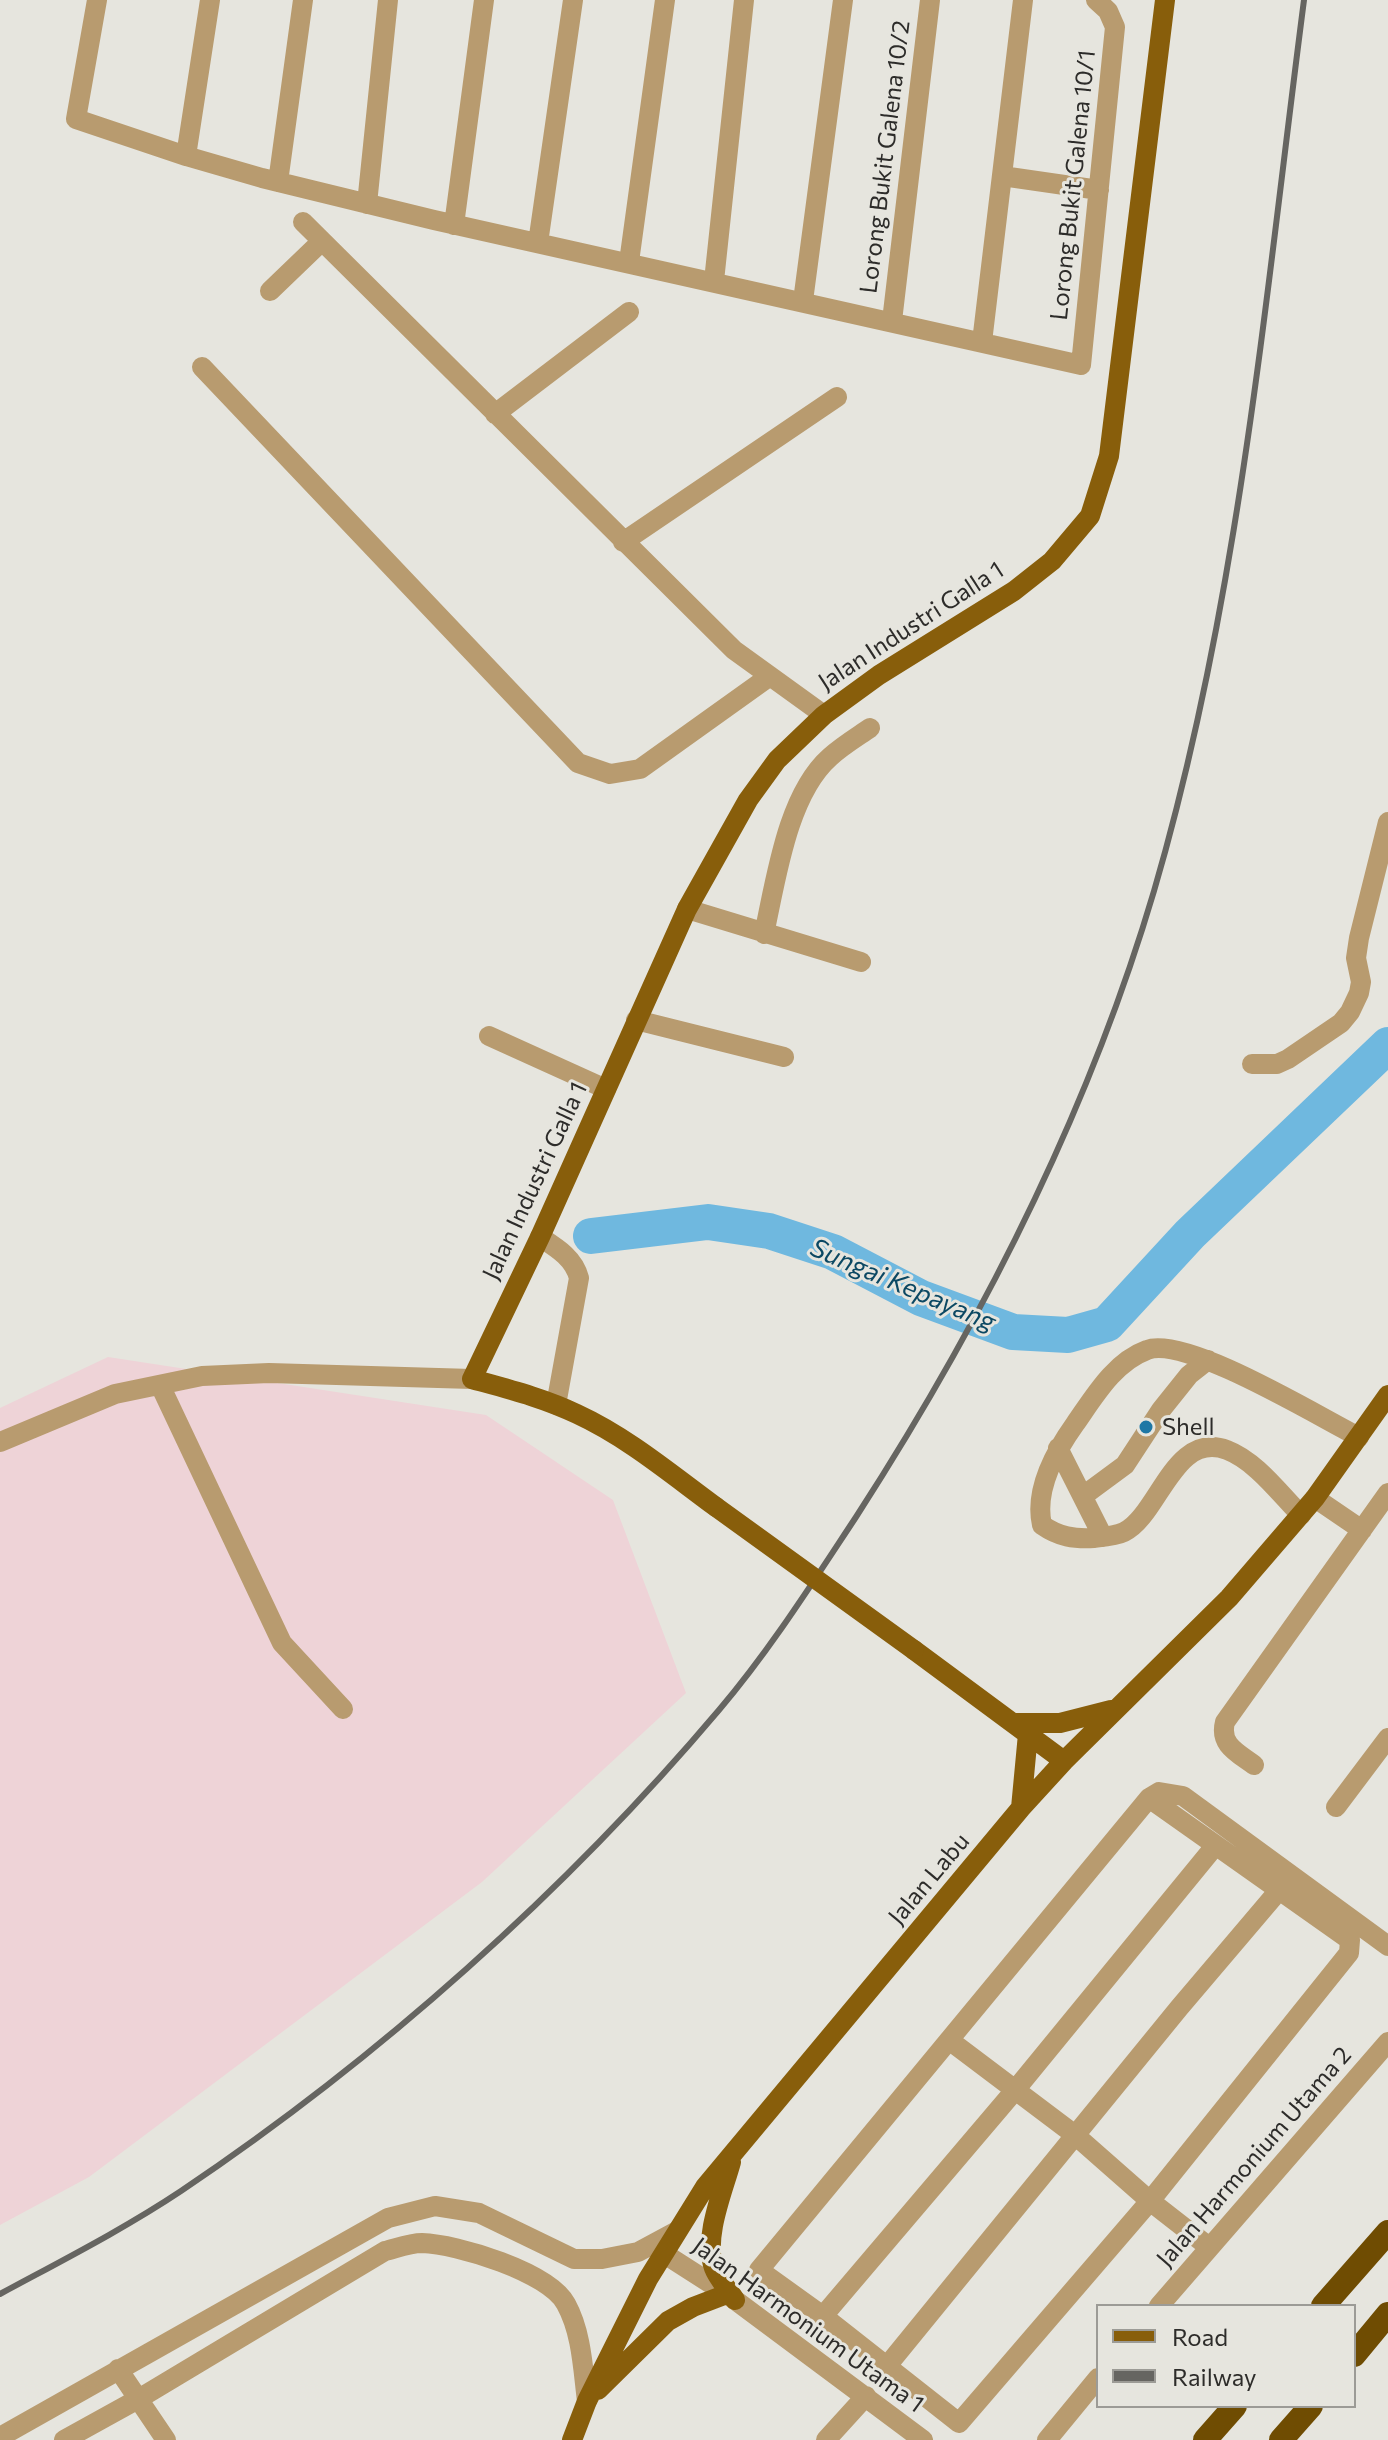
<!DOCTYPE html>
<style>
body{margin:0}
#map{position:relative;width:1388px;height:2440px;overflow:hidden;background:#e6e5de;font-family:Commissioner,sans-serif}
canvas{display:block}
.legend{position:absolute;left:1096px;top:2304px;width:260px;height:104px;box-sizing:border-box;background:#e6e5de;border:2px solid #9c9b96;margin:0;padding:10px 14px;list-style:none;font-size:24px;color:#2d2c2a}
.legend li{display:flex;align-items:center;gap:16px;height:40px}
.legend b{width:40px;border:2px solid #9c9b96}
</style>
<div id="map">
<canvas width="1388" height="2440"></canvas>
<ul class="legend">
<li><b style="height:10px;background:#885e0b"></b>Road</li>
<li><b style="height:10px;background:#666561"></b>Railway</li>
</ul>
</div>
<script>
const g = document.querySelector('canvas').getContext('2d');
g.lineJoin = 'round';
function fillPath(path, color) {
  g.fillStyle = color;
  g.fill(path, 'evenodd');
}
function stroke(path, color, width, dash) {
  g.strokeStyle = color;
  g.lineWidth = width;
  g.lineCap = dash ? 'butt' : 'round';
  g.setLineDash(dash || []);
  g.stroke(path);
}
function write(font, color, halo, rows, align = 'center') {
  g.font = font + ' Commissioner,sans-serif';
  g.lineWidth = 6;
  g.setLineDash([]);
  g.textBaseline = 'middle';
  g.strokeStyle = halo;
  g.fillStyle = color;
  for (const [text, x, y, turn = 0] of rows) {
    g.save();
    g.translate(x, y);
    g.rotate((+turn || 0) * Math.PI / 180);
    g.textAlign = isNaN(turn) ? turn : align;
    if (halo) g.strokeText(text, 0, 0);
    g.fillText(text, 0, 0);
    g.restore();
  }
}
fillPath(new Path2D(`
 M108,1357L486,1415L613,1500L686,1693L482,1882L89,2177L0,2225V1408Z`), '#eed3d7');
stroke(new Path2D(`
 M591,1236L708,1222L769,1231L833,1252L921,1298L1013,1332L1068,1335L1107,1324L1190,1234L1388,1045`), '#6fb8df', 36);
stroke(new Path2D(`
 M97,0L76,119L186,156L262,178L434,220L1081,365L1115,27L1108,11L1096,0
 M186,156L210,0
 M1002,176L1099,190
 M278,182L303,0
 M367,204L388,0
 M303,222L734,650L824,715
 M454,225L484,0
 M538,243L573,0
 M629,262L665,0
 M714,281L744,0
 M270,291L322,241
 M803,301L843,0
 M892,321L930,0
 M982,342L1023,0
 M202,367L578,763L610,774L640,769L770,676
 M495,414L629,312
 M623,542L837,397
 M687,909L861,962
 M764,934C776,880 787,795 830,757C842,746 857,737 870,728
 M636,1020L784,1057
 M489,1036L606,1089
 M1252,1064H1277L1288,1059L1341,1023L1350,1012L1359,993L1361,982L1356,958L1359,938L1388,822
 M540,1237C557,1248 574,1258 579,1278L556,1405
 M160,1385L282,1643L343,1709
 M0,1442L115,1394L202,1376L269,1373L472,1379
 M1058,1448L1103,1537
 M1083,1496L1125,1465L1161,1410L1189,1375L1208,1360
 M1315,1498L1362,1530
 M1301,1515C1280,1494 1256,1461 1227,1450C1174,1430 1159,1515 1124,1532C1116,1536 1103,1537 1094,1538C1074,1539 1059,1537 1042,1525C1034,1490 1055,1452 1075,1424C1094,1397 1114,1362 1147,1350C1185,1335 1319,1417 1359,1437
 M1254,1765C1238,1753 1219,1745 1225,1722L1388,1493
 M1149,1798L1350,1940L1349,1953L1150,2201L959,2423L823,2316L759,2270L1149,1798L1159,1792L1183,1796L1388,1946
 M1336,1807L1388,1738
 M949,2040L1075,2135L1150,2201L1209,2247
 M663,2253L727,2294L923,2440
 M1159,2306L1388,2042
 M823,2316L1016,2089L1215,1846
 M887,2366L1179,2008L1286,1882
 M118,2369L166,2440
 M0,2437L388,2218L435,2206L479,2213L574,2259H602L638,2252L677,2231
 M64,2440L140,2398L385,2251C397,2248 410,2243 422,2243C457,2244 549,2272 566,2304C582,2333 583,2370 587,2401
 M826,2440L866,2396
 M1047,2440L1098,2378`), '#b89b6f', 20);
stroke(new Path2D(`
 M716,1507C671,1474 627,1437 577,1414C544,1398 508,1389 472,1379L540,1237L687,909L748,800L777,760L824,715L879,675L1014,591L1052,561L1090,516L1109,456L1165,0
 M914,1650L1064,1761
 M1013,1723H1060L1111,1710
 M1021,1808L1028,1734
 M731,2162C723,2191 703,2238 714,2268C718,2279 729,2290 735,2300
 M598,2390L668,2321L693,2307L727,2294
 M572,2440L587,2401L648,2279L705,2187L1021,1808L1064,1761L1229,1598L1315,1498L1388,1395`), '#885e0b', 20);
stroke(new Path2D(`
 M1323,2306L1388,2232
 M1354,2355L1388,2314
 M1205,2440L1235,2406
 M1281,2440L1311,2406`), '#6f4c02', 24);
stroke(new Path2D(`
 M0,2294C61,2261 124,2229 181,2191C379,2058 566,1891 719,1710C770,1650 813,1582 856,1517C982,1322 1088,1114 1154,891C1239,601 1265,299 1304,0`), '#666561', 6);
stroke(new Path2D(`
 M716,1507L914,1650`), '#885e0b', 20);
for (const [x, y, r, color] of [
 [1146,1427,8,"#1d77a5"]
]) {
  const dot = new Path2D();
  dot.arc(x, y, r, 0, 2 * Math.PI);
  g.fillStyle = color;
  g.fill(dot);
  stroke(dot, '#e6e5de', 3);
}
write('24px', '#2d2c2a', '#e6e5de', [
 ["Lorong Bukit Galena 10/2",885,157,-83],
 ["Lorong Bukit Galena 10/1",1073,185,-84],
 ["Jalan Industri Galla 1",911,626,-33],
 ["Jalan Industri Galla 1",535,1181,-65],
 ["Jalan Labu",929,1879,-50],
 ["Jalan Harmonium Utama 2",1254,2157,-49],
 ["Jalan Harmonium Utama 1",808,2325,36]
]);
write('24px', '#2d2c2a', '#e6e5de', [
 ["Shell",1162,1427]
], 'left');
write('italic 26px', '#0b4863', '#e6e5de', [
 ["Sungai Kepayang",903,1285,23]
]);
</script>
